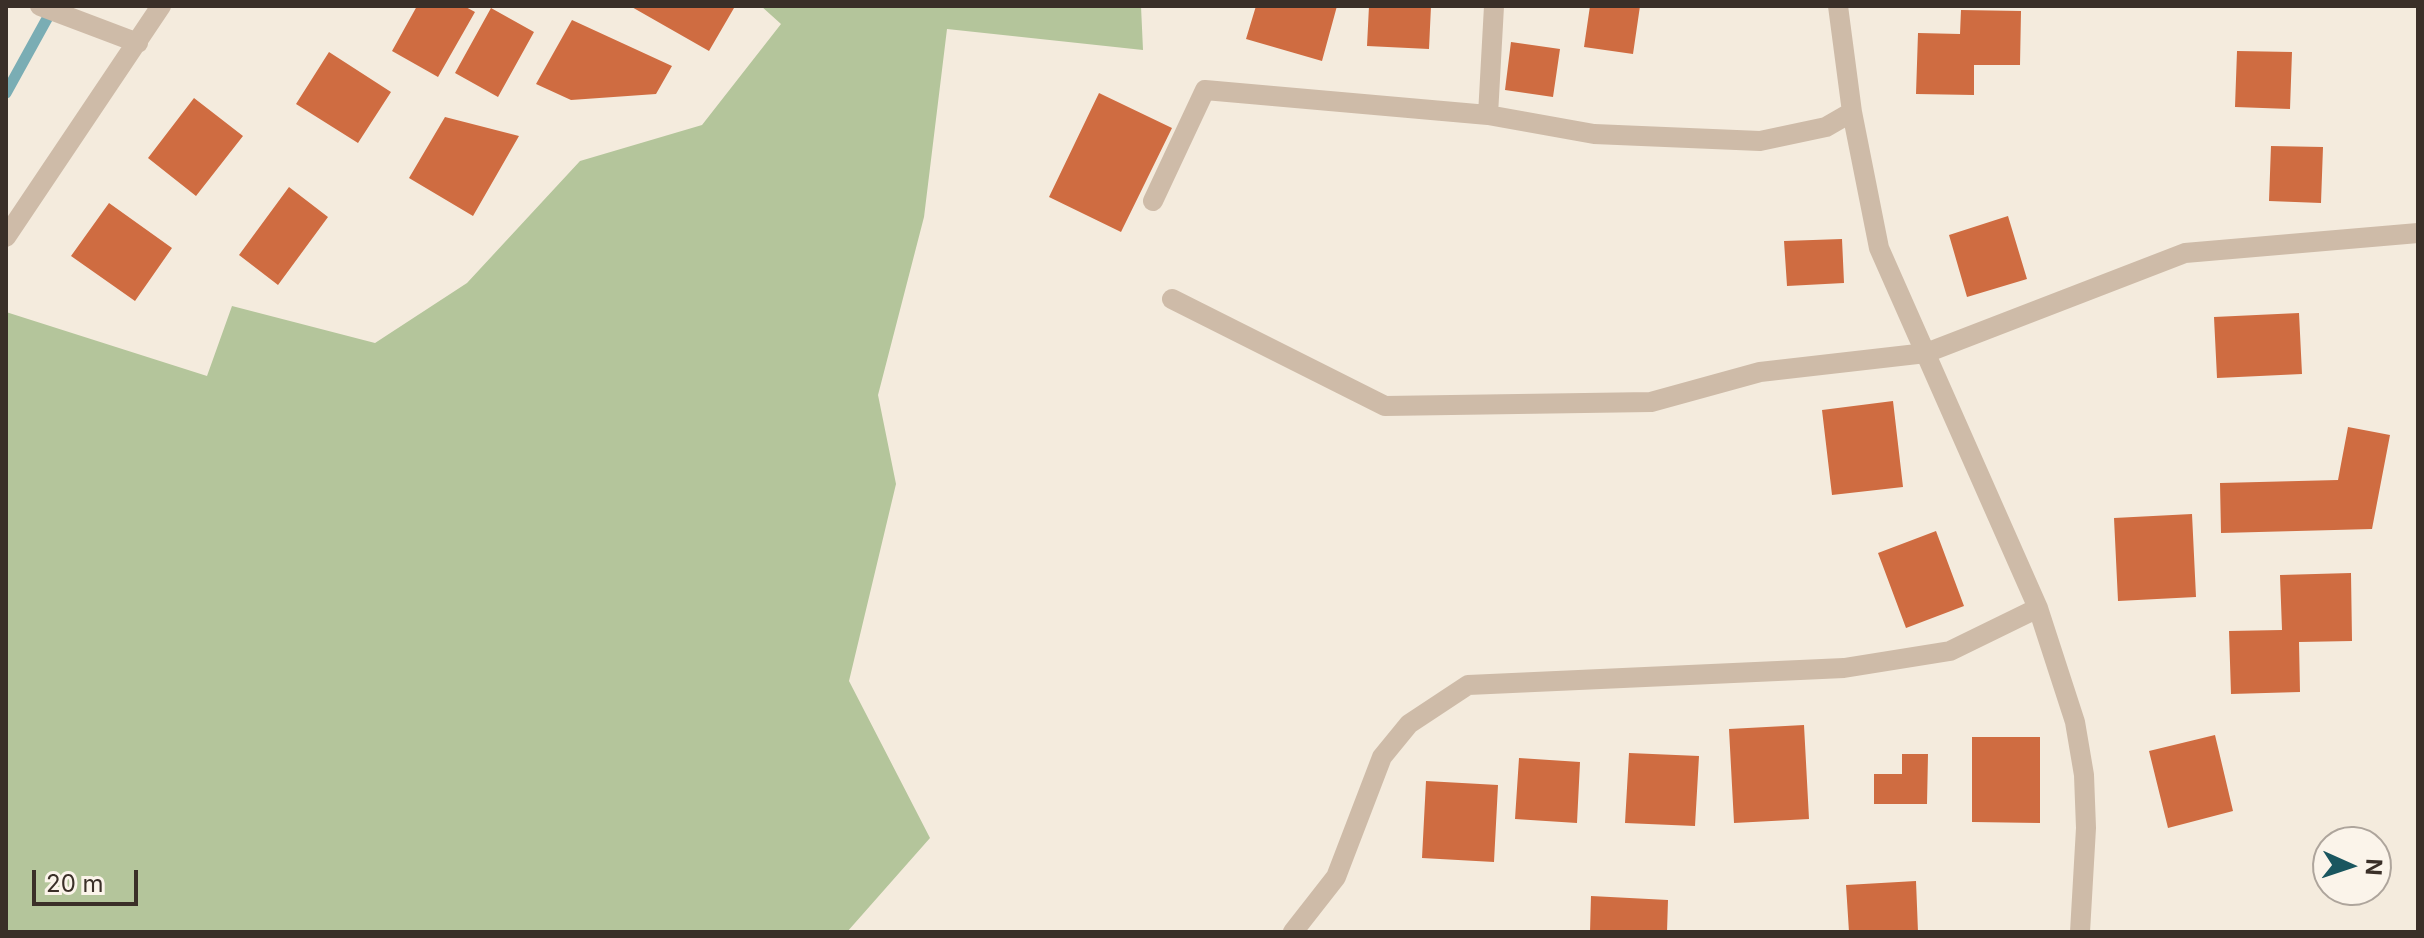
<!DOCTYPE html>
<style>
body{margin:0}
#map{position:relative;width:2424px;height:938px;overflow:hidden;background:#f4ebdd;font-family:Inter,sans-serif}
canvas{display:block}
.frame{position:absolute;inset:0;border:8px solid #3a2f28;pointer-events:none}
.north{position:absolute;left:2312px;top:826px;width:80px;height:80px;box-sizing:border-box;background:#fbf4ea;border:2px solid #aea59c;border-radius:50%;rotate:93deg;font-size:22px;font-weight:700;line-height:32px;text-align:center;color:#3a2f28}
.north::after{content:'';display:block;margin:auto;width:28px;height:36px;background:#1a565f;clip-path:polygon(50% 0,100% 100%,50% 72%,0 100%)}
.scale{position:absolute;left:32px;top:870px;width:106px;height:36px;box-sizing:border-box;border:4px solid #3a2f28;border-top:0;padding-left:10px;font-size:24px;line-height:28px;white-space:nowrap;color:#3a2f28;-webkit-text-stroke:6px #fbf4ea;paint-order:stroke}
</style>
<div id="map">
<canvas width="2424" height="938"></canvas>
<div class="frame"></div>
<div class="north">N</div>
<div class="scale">20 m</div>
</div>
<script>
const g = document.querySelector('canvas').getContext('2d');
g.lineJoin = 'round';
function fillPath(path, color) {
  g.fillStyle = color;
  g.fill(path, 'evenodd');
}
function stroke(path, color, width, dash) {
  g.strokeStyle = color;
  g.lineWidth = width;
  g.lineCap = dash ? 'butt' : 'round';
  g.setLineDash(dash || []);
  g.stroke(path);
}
fillPath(new Path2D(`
 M761,6H1141L1143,50L947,29L924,217L878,395L896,484L849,681L930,838L847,932H6V312L207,376L232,306L375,343L467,283L580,161L702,125L781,24Z`), '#b4c59b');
stroke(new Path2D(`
 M6,93L54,6`), '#7aadb4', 11);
fillPath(new Path2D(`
 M417,6H464L475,12L438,77L392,51Z
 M630,6H730L734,8L709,51Z
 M1256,6H1337L1322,61L1246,39Z
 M1369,6H1431L1429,49L1367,46Z
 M1590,6H1640L1633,54L1584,47Z
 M491,8L534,32L498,97L455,73Z
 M1961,10L2021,11L2020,65H1974V95L1916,94L1918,33L1960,34Z
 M572,20L672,66L656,94L571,100L536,84Z
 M1511,42L1560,49L1553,97L1505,90Z
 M2237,51L2292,52L2290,109L2235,107Z
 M329,52L391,92L358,143L296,104Z
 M1099,93L1172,128L1121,232L1049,197Z
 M194,98L243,136L196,196L148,158Z
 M445,117L519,136L473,216L409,178Z
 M2271,146L2323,147L2321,203L2269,201Z
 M289,187L328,217L278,285L239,255Z
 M109,203L172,248L135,301L71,256Z
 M2008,216L2027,279L1967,297L1949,235Z
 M1842,239L1844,283L1787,286L1784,241Z
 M2299,313L2302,374L2217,378L2214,317Z
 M1893,401L1903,487L1832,495L1822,410Z
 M2348,427L2390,435L2372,529L2221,533L2220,483L2338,480Z
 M2192,514L2196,597L2118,601L2114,518Z
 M1936,531L1964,606L1906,628L1878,553Z
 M2351,573L2352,641L2299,642L2300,692L2231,694L2229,631L2282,630L2280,575Z
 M1804,725L1809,819L1734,823L1729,729Z
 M2215,735L2233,811L2168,828L2149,751Z
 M1972,737H2040V823L1972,822Z
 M1629,753L1699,756L1695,826L1625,823Z
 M1902,754H1928L1927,804H1874V774H1902Z
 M1519,758L1580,762L1577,823L1515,819Z
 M1426,781L1498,785L1494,862L1422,858Z
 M1916,881L1918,932H1849L1846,885Z
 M1591,896L1668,900L1667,932H1590Z`), '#cf6c41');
stroke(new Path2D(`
 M40,6L138,43
 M1838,6L1852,112L1879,248L2038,608L2075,722L2084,775L2086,828L2080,932
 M1488,115L1494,6
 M1153,201L1205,90L1488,115L1594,134L1760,141L1826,127L1852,112
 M6,237L161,6
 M1172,299L1385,406L1651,402L1760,372L1926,353L2185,253L2418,233
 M1293,932L1336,877L1382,757L1409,724L1468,685L1844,668L1950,651L2038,608`), '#cebba8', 20);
</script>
